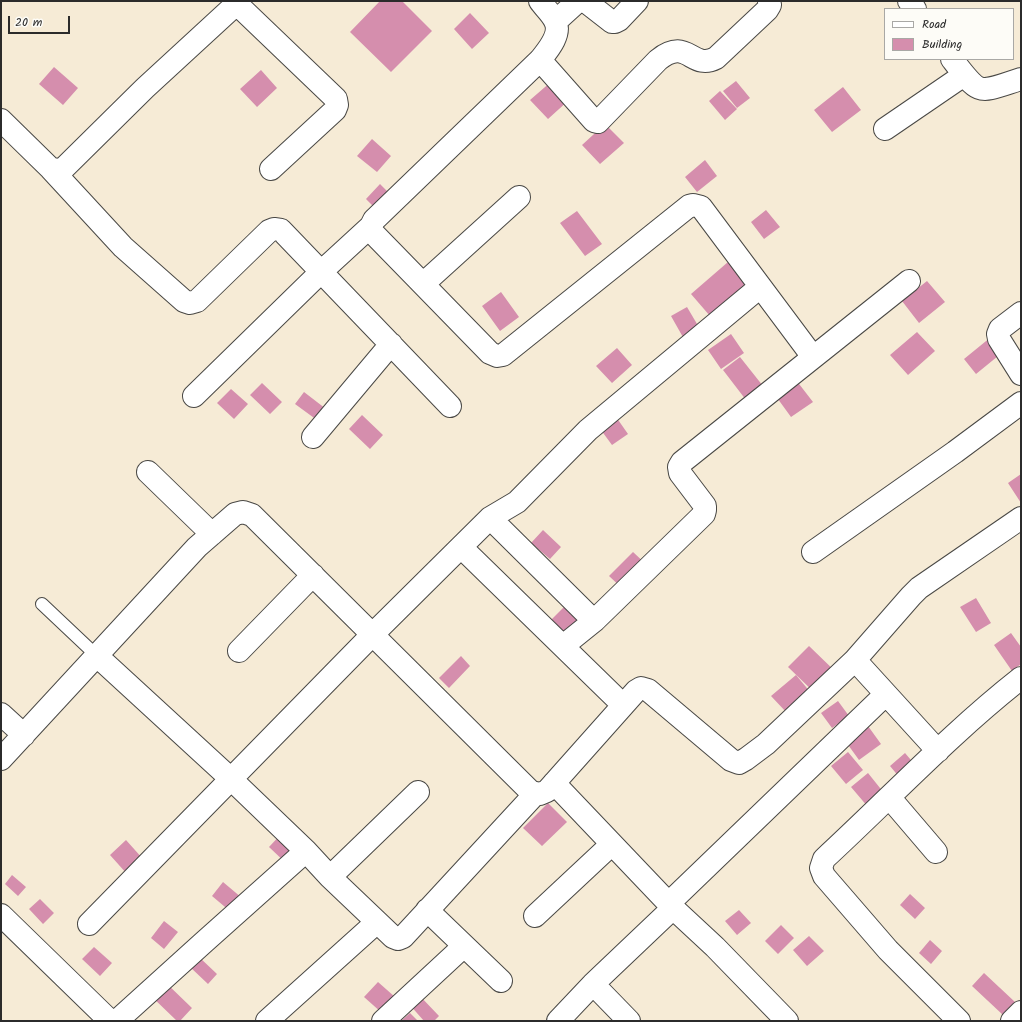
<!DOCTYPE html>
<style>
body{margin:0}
#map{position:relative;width:1022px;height:1022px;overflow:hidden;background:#f6ebd6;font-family:Kalam,sans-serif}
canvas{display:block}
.frame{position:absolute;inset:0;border:2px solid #2b2b2b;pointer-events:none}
.legend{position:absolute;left:884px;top:8px;width:130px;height:52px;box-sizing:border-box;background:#fdfcf7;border:1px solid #a9a8a5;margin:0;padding:5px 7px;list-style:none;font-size:12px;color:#2b2b2b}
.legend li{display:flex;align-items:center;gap:8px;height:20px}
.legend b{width:20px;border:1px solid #a9a8a5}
.scale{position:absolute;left:8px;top:16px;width:62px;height:18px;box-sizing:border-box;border:2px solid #2b2b2b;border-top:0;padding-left:5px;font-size:12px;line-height:14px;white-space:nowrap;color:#2b2b2b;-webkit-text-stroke:3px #fdfcf7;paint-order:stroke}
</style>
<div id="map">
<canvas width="1022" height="1022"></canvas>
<div class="frame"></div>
<ul class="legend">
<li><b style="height:5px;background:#fff"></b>Road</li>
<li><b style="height:11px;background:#d58ead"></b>Building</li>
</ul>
<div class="scale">20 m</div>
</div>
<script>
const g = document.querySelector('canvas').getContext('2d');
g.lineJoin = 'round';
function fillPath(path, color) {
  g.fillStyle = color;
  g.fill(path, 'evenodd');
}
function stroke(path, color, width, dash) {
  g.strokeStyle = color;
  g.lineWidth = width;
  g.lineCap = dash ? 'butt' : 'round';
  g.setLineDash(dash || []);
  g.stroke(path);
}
fillPath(new Path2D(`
 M380,1H402L432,31L391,72L350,32Z
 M470,13L489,33L472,49L454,29Z
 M54,67L78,88L63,105L39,84Z
 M261,70L277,88L257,107L240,89Z
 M552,81L569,100L548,119L530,100Z
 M736,81L750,98L737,108L723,91Z
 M843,87L861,110L832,132L814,110Z
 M720,91L737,109L725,120L709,101Z
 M605,124L624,143L600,164L582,145Z
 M372,139L391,156L377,172L357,156Z
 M705,160L717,176L697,192L685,177Z
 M380,184L392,196L378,211L366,199Z
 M766,210L780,227L764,239L751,222Z
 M577,211L602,244L585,256L560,223Z
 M728,262L747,284L710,316L691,294Z
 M927,281L945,302L919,323L902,301Z
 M501,292L519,317L500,331L482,306Z
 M687,307L700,329L684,339L671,316Z
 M917,332L935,351L908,375L890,355Z
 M731,334L744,353L721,369L708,350Z
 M991,337L1003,352L976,374L964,359Z
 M617,348L632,365L612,383L596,366Z
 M740,357L763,386L746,400L723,370Z
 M796,380L813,402L791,417L775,395Z
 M262,383L282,402L270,414L250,395Z
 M231,389L248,404L234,419L217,403Z
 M304,392L330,412L321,423L295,404Z
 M614,414L628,434L612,445L598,426Z
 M362,415L383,435L370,449L349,429Z
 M1021,474V503L1008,483Z
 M543,530L561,547L550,559L531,543Z
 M633,552L648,566L624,590L609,576Z
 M976,598L991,623L976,632L960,607Z
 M569,602L586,619L565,640L548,623Z
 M1011,633L1021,647V664L1012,671L994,645Z
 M809,646L838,674L817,695L788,667Z
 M461,656L470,666L449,688L439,678Z
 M796,675L811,693L787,713L771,696Z
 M838,701L849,716L832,728L821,713Z
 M868,726L881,744L859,760L846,742Z
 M848,752L863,770L846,784L831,766Z
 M905,753L916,766L900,778L890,766Z
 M868,773L884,793L868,807L851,787Z
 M548,803L567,822L542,846L523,828Z
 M284,831L303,849L288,865L269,847Z
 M126,840L143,859L127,874L110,855Z
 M12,875L26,887L18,896L5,884Z
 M223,882L242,898L231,912L212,896Z
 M910,894L925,908L915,919L900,905Z
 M40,899L54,913L43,924L29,909Z
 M739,910L751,923L737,935L725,921Z
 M164,921L178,932L164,949L151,938Z
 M781,925L794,938L778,954L765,941Z
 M809,936L824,951L807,966L793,950Z
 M930,940L942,951L931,964L919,953Z
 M94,947L112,963L100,976L82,959Z
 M198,956L217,974L208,984L189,966Z
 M984,973L1015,1002L1003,1015L972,986Z
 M164,981L192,1008L180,1021H177L150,995Z
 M378,982L395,997L382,1013L364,997Z
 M419,995L439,1016L434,1021H424L409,1004Z
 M410,1013L418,1021H401Z`), '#d58ead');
const service = new Path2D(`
 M42,604L96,655`);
const minor = new Path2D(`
 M540,1C544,7 552,14 555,21C562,34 548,50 540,60L374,220L371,226L373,233L490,353L497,356L503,355L689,206L693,205L701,207L813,357
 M585,1L612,22H615L619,20L637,1
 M909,1L915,9
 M556,21L578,1
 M952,59C981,97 977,93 1021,79
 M540,60L594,121L598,122L658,60C688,36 691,71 716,58L767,10L770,5L769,1
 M1,120L51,169L59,170L64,168L145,88L232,8L240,7L336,99L337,105L335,110L271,169
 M885,129L964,75
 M51,169L123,247L184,301L190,303L197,301L269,231L274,229L281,230L450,406
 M423,284L519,197
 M1021,313L1000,329L998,334L999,339L1021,374
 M194,396L322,271L371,226
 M313,437L391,344
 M148,472L212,534
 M490,518L594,621
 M461,547L623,705
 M813,552L955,452L1021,403
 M563,646L594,621L704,514L705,510V506L680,473L679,467L682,462L909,281
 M239,651L313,575
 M96,655L231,779L306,851L330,877L393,937L398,939L403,937L536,793
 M855,660L938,751
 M1,714L24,735
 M1,759L197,547L235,514L243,512L252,515L531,792L540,794L547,791L636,691L641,688L648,690L731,760L739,763L746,759L766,744L855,660L911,596L919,588L1021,518
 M554,783L673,908
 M889,797L936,852
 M330,877L418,792
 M668,904L886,694
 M427,910L501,981
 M1,915L108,1019L113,1020L119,1019L203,943L306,851
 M535,916L612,844
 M89,924L373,634L490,518L517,502L588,430L760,287
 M593,984L629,1021
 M267,1021L377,922
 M383,1021L464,946
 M558,1021L593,984L673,908L715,947L787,1021
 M959,1021L888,950L824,876L821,868L824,859C889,799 951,733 1021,678
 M1012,1021L1021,1012`);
stroke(service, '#494845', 14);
stroke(minor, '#494845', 24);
stroke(service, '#fff', 12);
stroke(minor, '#fff', 22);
</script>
